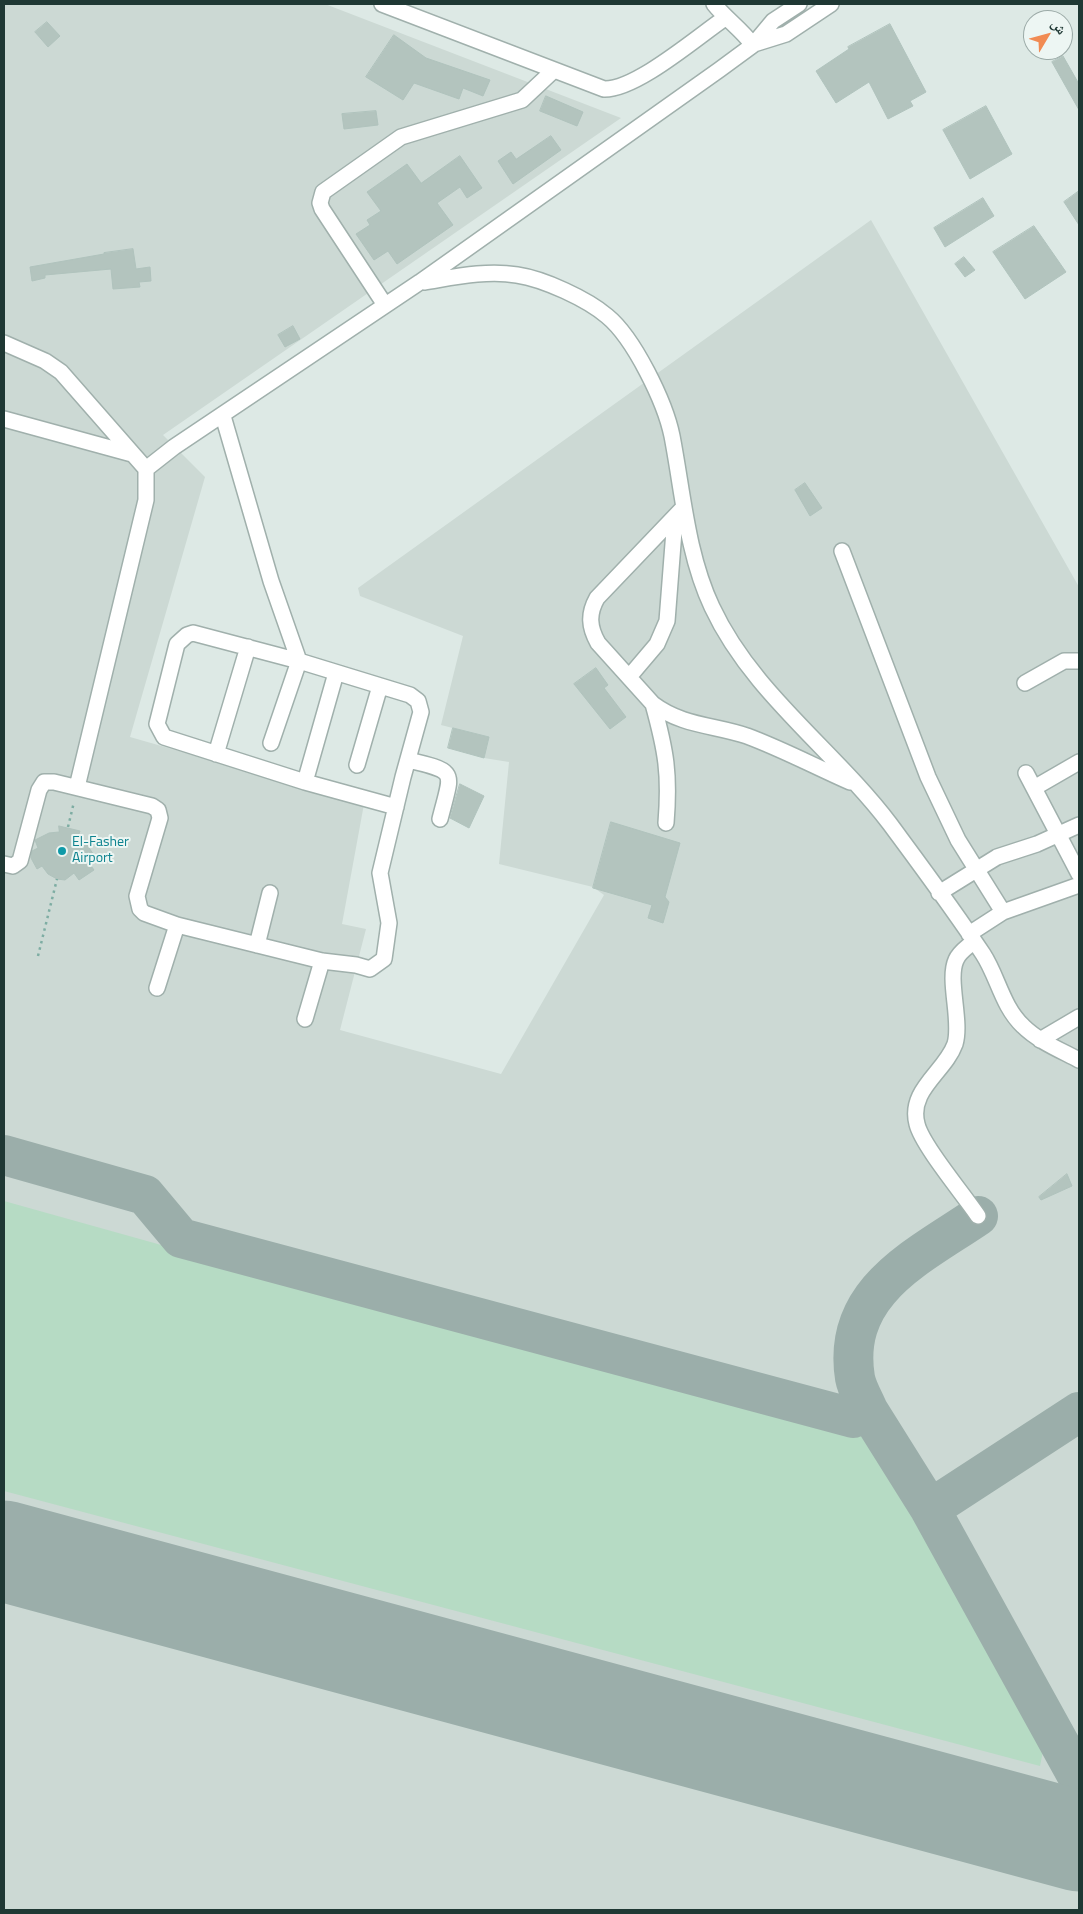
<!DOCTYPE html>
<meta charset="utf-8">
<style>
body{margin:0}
#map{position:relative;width:1083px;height:1914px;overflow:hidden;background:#dde9e5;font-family:"Titillium Web","Noto Naskh Arabic",sans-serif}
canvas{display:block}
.frame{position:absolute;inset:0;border:5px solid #1f3834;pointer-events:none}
.north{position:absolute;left:1023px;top:10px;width:50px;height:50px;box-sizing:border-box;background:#edf6f3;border:1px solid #9baaa7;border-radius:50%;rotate:53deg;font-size:14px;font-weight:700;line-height:20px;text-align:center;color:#1f3834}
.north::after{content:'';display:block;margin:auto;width:18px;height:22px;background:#f18b53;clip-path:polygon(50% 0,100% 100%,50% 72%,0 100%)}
</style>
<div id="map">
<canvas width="1083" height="1914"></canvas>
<div class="frame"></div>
<div class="north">ش</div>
</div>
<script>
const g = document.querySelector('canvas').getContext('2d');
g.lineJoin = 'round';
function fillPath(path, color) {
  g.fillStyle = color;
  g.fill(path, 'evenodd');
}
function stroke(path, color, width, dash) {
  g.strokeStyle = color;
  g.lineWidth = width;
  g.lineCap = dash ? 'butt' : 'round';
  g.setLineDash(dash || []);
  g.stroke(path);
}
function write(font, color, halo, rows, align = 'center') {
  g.font = font + ' "Titillium Web",sans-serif';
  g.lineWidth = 4;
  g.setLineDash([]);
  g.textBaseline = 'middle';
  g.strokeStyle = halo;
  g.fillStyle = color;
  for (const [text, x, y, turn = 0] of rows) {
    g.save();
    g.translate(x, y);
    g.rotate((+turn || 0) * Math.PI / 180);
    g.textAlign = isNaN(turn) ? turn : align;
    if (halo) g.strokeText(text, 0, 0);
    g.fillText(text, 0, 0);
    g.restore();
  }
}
fillPath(new Path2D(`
 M4,4H325L621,118L163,435L205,477L130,737L364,804L342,924L366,929L340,1030L501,1074L604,895L593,887L499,864L509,762L484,758L488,737L441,725L463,636L360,596L358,588L871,220L1079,587V1910H4Z`), '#ccd9d4');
fillPath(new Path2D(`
 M4,1201L172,1248L175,1245L352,1291L648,1374L776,1406L851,1434L865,1437L870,1441L1038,1734L1043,1751L1040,1766L4,1491Z`), '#b6dbc4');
stroke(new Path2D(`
 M4,1155L145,1195L181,1238L853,1418L868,1410C864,1400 857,1389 855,1378C841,1291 918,1257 978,1216
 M868,1410L930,1509L1079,1412
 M930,1509L1079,1779`), '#9baeaa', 40);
stroke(new Path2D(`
 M4,1551L1079,1841`), '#9baeaa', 101);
const building = new Path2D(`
 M47,22L60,36L48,47L35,32Z
 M890,24L926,92L910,101L913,106L888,119L869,82L836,103L816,71L849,49L848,47Z
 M394,35L426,58L490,80L483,96L463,88L459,99L414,83L403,100L366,77Z
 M1063,56L1079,84V110L1052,62Z
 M546,96L583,112L577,126L540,111Z
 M986,106L1012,154L970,179L943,130Z
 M376,111L378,125L344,129L342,114Z
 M551,136L561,150L513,184L498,161L511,152L516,159Z
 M460,156L482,188L467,198L460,187L437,203L453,225L397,264L388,251L374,260L356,234L370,225L367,220L381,211L367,192L407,164L421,183Z
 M1079,191V225L1064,202Z
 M983,198L994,216L945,247L934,228Z
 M1034,226L1066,272L1025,299L993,252Z
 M133,249L136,269L150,267L151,281L139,282L140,287L113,289L111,269L45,275V278L32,281L30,267L104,254V253Z
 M964,257L975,270L965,277L955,264Z
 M293,326L300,339L285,347L278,335Z
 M805,483L822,508L810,516L795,490Z
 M596,668L608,685L604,688L626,717L610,729L574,684Z
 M453,728L489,737L484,758L448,748Z
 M460,784L484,796L469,828L450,818Z
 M611,822L680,843L665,897L669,902L663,923L648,918L652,905L593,888Z
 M59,826L80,831L78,837L85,842L96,858L89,863L94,870L79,880L74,873L65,880L57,879L48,874L42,866L37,869L31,858L32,851L38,848L35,840L49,833L59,832Z
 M1067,1174L1072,1186L1041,1200L1039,1197Z`);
fillPath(building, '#b3c4be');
stroke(building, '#b0c3bd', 1);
const minor = new Path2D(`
 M382,4L604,89C636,90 697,37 725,18
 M714,4C726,19 741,29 753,45
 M754,44L786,34L831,4
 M424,282C455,277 486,270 517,275C544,279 587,299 607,316C634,338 665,402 672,436C683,493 687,554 712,607C752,693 834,750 890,824C921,866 954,910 983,954C998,977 1002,1006 1023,1026C1038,1041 1060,1050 1079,1060
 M385,305L322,209L320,203L323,192L401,137L522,100L554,70
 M4,343L45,361L61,372L146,469
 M223,416L271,581L299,661L271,743
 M4,419L132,454
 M683,508L597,598C588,614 589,627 598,643L653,704C682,726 715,725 747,736C782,749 816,767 850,782
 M842,551L928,777L958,840L1003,912
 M629,677L657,644L667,621L675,518
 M1025,683L1064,661H1079
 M653,704C666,751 670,774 666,823
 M216,754L248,647
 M408,760C459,772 452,771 440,819
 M357,765L380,686
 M1026,773L1079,874
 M305,782L336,673
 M77,787L146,500V469L174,447L420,282L719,70L753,45L773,21L799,4
 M1034,788L1079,762
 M4,864L13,866L20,861L39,790L44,782H54L152,806L158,810L160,818L137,896L140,909L144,913L177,925L322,961L356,965L370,969L384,959L389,923L380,873L403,777L421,712L418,701L410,695L299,661L193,633L187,635L177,644L157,724L164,737L305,782L396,807
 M939,893L997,857L1037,844L1079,825
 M969,934L1003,912L1079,885
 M974,941C968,947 959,952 956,960C947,980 962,1021 955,1044C945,1072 908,1090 917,1124C922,1145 964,1195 978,1216
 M257,945L270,893
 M157,988L177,925
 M305,1019L322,961
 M1040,1040L1079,1017`);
stroke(minor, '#a0b0ac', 18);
stroke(new Path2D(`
 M68,827L74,802
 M38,956L57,879`), '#7eada3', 2.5, [2.5, 4]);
stroke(minor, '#fff', 15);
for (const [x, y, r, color] of [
 [62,851,5,"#0f9aa8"]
]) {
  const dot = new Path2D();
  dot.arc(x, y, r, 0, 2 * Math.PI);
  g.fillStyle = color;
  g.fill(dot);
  stroke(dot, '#edf6f3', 2);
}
write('14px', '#0d838f', '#edf6f3', [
 ["El-Fasher",72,843],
 ["Airport",72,859]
], 'left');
</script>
